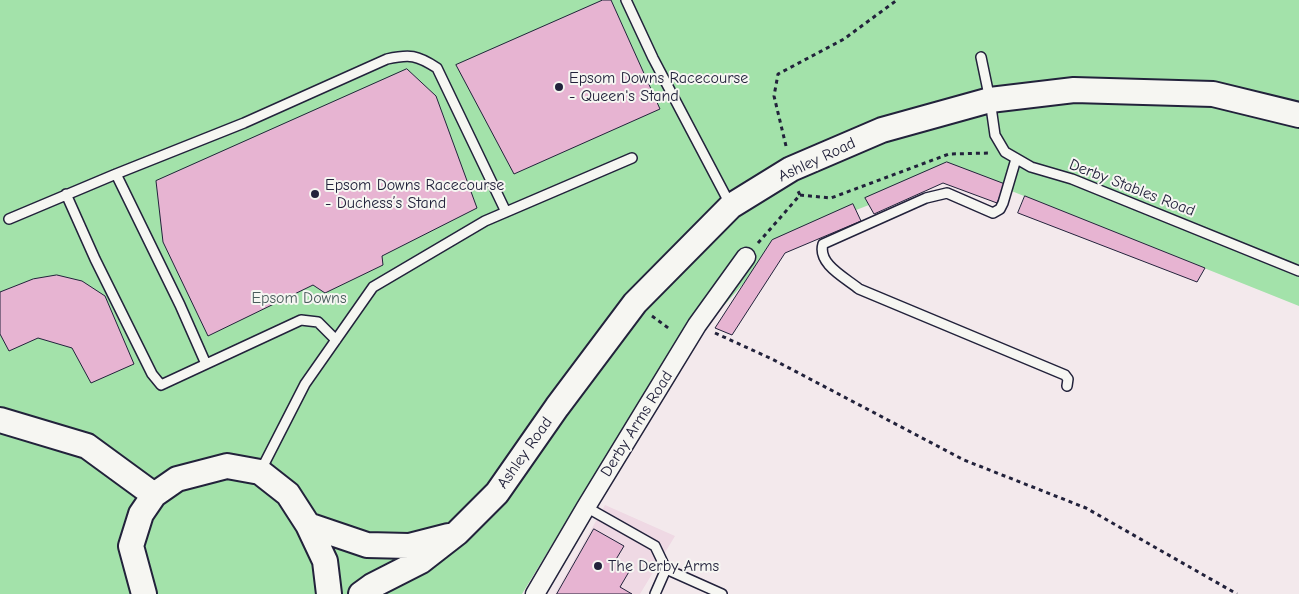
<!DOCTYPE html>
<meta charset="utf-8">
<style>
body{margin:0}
canvas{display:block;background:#f3e9ec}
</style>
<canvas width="1299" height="594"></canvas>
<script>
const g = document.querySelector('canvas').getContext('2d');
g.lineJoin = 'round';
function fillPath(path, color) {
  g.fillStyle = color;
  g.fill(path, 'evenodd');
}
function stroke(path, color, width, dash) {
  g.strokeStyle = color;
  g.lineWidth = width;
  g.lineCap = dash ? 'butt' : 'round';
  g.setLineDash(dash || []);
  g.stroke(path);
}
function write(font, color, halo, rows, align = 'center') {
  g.font = font + ' "Comic Neue",sans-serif';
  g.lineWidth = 4;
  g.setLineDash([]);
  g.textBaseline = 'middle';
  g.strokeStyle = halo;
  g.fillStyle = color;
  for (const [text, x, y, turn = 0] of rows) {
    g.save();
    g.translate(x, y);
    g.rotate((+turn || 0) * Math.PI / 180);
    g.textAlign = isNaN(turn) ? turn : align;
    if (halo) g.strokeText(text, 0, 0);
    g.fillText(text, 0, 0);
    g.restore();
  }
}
fillPath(new Path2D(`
 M605,505L675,536L640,594H555Z`), '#efd9e4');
fillPath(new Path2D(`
 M0,0H1299V306L959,170L784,238L640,400L522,594H0Z`), '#a3e2aa');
const building = new Path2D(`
 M603,0H611L660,109L514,174L456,65Z
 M407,69L436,96L477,208L382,256L383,265L325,293L313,285L208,336L163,242L156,181Z
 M947,162L1005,184L997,203L943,183L874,214L865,198Z
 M1025,196L1205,268L1197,282L1018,213Z
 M853,204L861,221L785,253L732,335L715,328L772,240Z
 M57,275L82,281L105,296L134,364L91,383L72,348L38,338L9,351L0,334V292L33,279Z
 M594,529L624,546L615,561L630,570L620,587L632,594H557Z`);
fillPath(building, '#e7b4d2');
stroke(building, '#22223b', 1);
const lane = new Path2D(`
 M626,0L653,58L731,206
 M981,57L990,100L995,135L1005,152L1031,167L1072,179L1299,271
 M1016,159L1003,203L1000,209L993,213L947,193L926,198L823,244C817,264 846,278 859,289L1065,375L1068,379L1067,386
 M66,194L95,259L152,374L161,385L301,320L318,322L336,340
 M9,219L116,174
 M206,364L180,305L116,174L244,123L387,59C410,54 417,55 437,68L506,212
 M260,472L305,384L373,287L485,221L632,158
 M586,507L655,546L666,569L722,594
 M655,594L666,569`);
const street = new Path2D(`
 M535,594L586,507L697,325L746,257`);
const secondary = new Path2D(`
 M0,420L87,446L154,495
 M308,525L367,545L409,546L448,536
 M144,594L131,546L141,514L154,495L177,479L227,466L260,472L288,494L308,525L325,561L329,594
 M361,594L372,586L421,561L457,533L497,493L557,407L635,303L731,206L791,169L882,130L990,100L1074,90L1213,94L1299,115`);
stroke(lane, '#22223b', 12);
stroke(street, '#22223b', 21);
stroke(secondary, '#22223b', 28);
stroke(new Path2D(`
 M786,146L774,96L778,74L844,39L897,0
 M800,195L831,198L949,154L989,153
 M758,243L800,195L798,191
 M652,316L671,330
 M715,333L772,359L964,460L1086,508L1237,594`), '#22223b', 3, [4, 4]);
stroke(lane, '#f6f6f2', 9);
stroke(street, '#f6f6f2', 18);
stroke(secondary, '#f6f6f2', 24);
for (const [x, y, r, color] of [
 [559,87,5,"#22223b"],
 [315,194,5,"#22223b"],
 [598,566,5,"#22223b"]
]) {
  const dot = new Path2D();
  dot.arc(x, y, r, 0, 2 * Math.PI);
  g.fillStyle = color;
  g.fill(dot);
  stroke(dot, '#f6f6f2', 2);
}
write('16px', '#22223b', '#f6f6f2', [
 ["Epsom Downs Racecourse",569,78],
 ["- Queen's Stand",569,96],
 ["Epsom Downs Racecourse",325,185],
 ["- Duchess’s Stand",325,203],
 ["The Derby Arms",608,566]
], 'left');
write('16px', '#22223b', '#f6f6f2', [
 ["Ashley Road",817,160,-25],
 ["Derby Stables Road",1132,188,21],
 ["Derby Arms Road",637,424,-58],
 ["Ashley Road",525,453,-55]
]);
write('16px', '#495c5c', '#f6f6f2', [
 ["Epsom Downs",299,298]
]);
</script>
